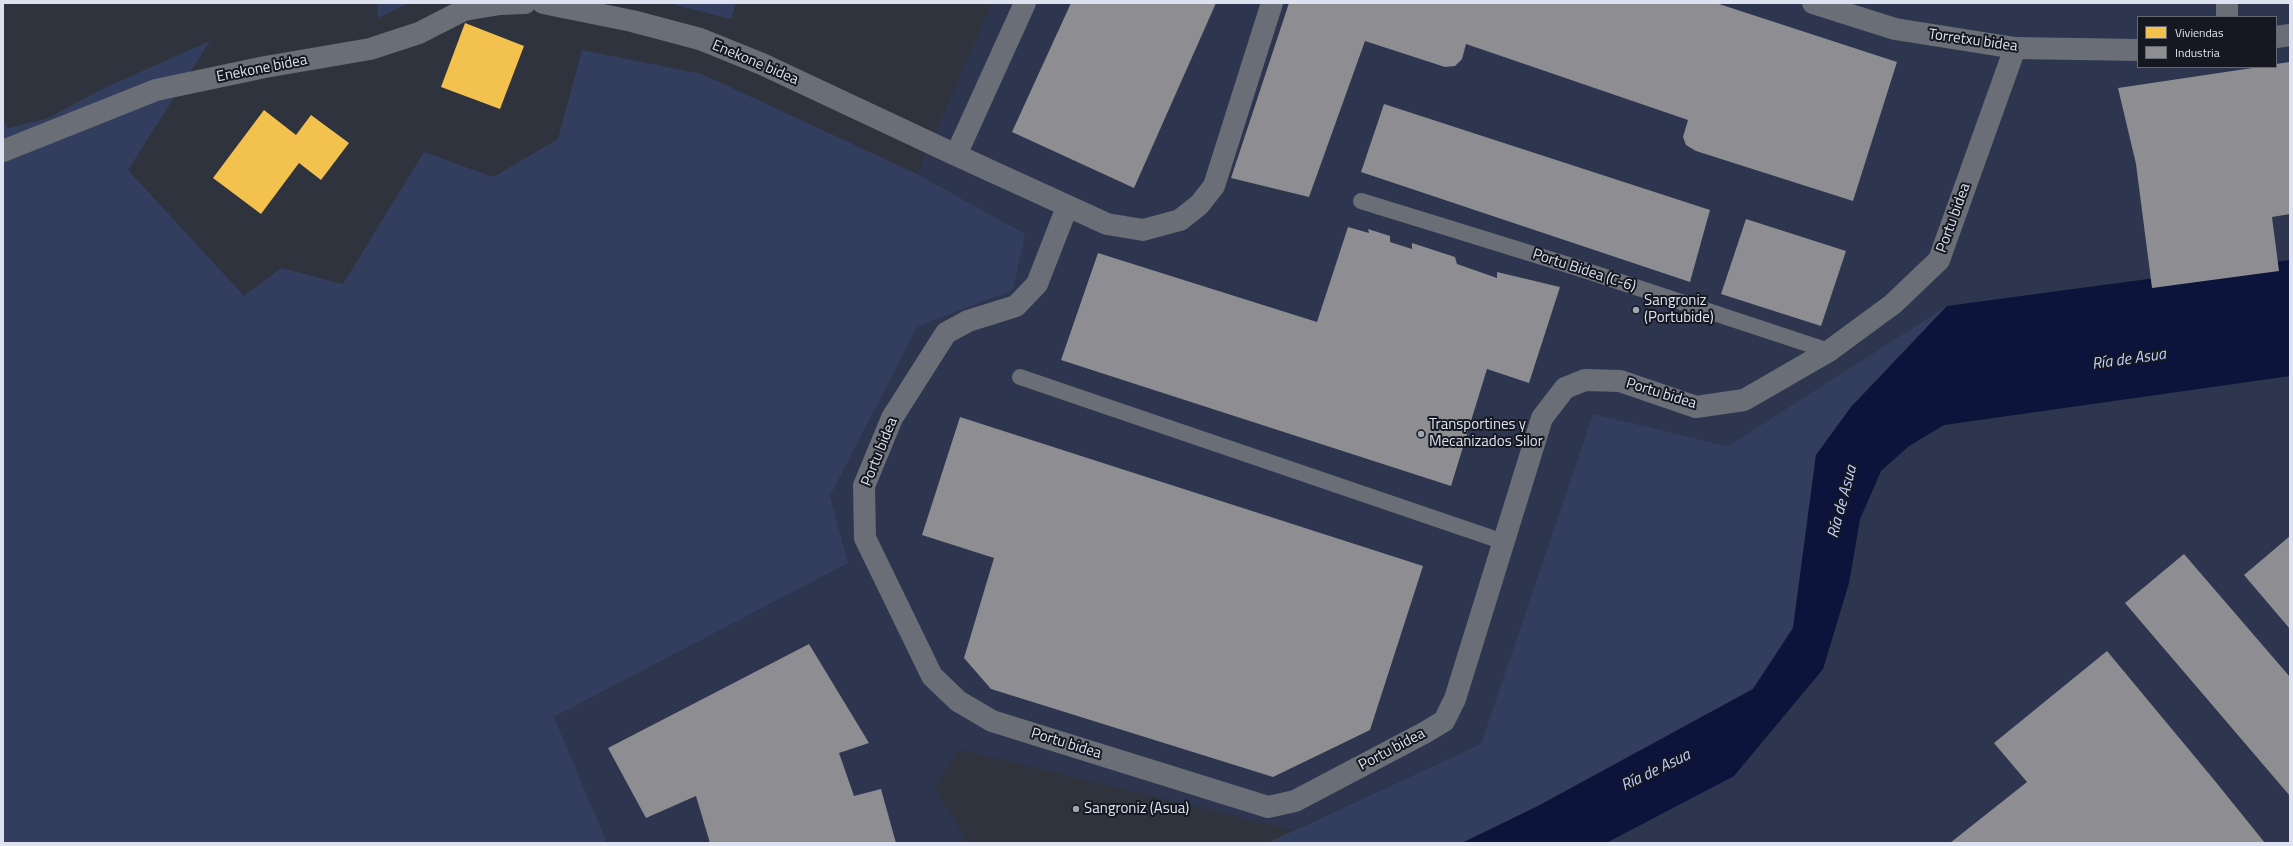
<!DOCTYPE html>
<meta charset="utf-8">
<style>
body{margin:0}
#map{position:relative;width:2293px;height:846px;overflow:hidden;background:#2f333e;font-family:"Titillium Web",sans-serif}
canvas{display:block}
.frame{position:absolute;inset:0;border:4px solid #dde2f0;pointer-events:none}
.legend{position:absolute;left:2137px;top:16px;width:140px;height:52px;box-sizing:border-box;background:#151821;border:1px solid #656974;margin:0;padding:5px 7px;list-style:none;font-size:12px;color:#dde2f0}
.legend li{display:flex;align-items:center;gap:8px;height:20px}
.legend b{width:20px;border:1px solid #656974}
</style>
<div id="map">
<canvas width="2293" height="846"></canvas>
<div class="frame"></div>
<ul class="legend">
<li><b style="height:11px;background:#f2c14e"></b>Viviendas</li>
<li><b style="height:11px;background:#8d8d92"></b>Industria</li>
</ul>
</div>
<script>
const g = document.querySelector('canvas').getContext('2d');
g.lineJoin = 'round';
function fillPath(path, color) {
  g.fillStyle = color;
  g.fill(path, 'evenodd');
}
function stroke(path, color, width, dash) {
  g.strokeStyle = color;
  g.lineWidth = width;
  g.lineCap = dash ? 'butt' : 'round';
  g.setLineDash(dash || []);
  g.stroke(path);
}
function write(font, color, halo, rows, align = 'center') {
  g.font = font + ' "Titillium Web",sans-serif';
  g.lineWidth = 4;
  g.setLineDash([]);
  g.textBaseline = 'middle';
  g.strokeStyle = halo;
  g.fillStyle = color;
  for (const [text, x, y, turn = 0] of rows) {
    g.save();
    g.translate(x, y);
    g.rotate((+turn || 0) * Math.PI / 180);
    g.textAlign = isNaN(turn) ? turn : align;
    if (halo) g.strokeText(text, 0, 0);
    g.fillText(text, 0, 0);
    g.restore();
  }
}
fillPath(new Path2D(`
 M992,3H2290V260L1947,306L1728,446L1593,414L1481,745L1292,830L958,749L935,788L968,843H607L554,717L848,563L830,496L918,326L1013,289L1024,234L917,174ZM2138,17H2276V67H2138Z
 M2290,376V843H1606L1734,776L1823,670L1849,583L1860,519L1881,471L1909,446L1944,425Z`), '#2d364e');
fillPath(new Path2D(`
 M377,3H409L378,18Z
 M668,3H736L731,19Z
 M210,41L128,170L244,296L281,268L343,284L424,152L493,177L558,139L582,50L702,74L917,174L1025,234L1013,290L918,326L830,496L848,563L554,717L607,843H3V119L8,128L46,119L104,88Z
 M1947,306L1851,407L1816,455L1793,628L1753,689L1538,806L1462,843H1267L1481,744L1593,414L1728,446Z`), '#333e5e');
fillPath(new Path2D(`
 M2290,260V376L1944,425L1909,446L1881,471L1860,519L1849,583L1823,669L1734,776L1606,843H1462L1538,806L1753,689L1793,628L1816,455L1851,407L1947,306Z`), '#0c143b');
fillPath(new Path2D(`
 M465,23L524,46L500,109L441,87Z
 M264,110L296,135L311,115L349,143L321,180L299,163L261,214L213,178Z`), '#f2c14e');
fillPath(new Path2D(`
 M1071,3H1216L1134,188L1012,132Z
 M1289,3H1716L1897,62L1853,201L1696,151L1686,145L1683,137L1688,120L1466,44L1462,59L1455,66L1445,67L1365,41L1309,197L1231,178Z
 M2290,62V214L2272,217L2279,271L2152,288L2136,164L2118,88L2259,67H2276V64Z
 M1384,104L1710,210L1690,282L1361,172Z
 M1746,219L1846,251L1821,326L1721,294Z
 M1348,227L1369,233L1368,229L1390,236V242L1412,249V243L1455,257L1457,264L1497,278V272L1560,287L1529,383L1487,369L1451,486L1061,360L1098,253L1317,322Z
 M960,417L1423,566L1370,730L1273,777L991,689L964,658L994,558L922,535Z
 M2290,536V629L2244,575Z
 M2184,554L2290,677V796L2125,603Z
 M809,644L869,743L839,753L854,796L881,789L896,843H710L696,796L646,818L608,748Z
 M2107,651L2215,781L2265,843H1950L2027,782L1994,743Z`), '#8d8d92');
stroke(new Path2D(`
 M1361,201L1578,268L1829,351
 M1020,377L1504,542`), '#6a6e76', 16);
stroke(new Path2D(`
 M543,3L632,21L700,39L762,64L956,155
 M1025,3L956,155L1107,224L1143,230L1180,220L1199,205L1214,186L1272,3
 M1813,3L1895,29L2015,48L2138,50
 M2227,3V17
 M2276,37L2290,35
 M3,151L156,90L265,67L370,49L419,33L464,10L500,4L525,3
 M1067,207L1037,284L1016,306L968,321L946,333L892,418L864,486L865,538L932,676L958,701L992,721L1268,807L1295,801L1424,733L1444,721L1455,699L1542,418L1565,388L1585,380L1620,381L1696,407L1744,400L1829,351L1893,304L1939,260L2015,48`), '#6a6e76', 22);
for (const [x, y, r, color] of [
 [1636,310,4,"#a0a5b2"],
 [1421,434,4,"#a0a5b2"],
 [1076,809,4,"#a0a5b2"]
]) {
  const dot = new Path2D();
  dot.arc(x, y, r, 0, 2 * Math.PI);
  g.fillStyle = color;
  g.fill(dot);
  stroke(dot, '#151821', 1.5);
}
write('15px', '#dde2f0', '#151821', [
 ["Torretxu bidea",1973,41,8],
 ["Enekone bidea",755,63,23],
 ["Enekone bidea",262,69,-11],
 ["Portu bidea",1954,218,-70],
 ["Portu Bidea (C-6)",1584,271,18],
 ["Portu bidea",1661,394,17],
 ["Portu bidea",880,452,-68],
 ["Portu bidea",1066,744,17],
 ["Portu bidea",1392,750,-28]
]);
write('15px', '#dde2f0', '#151821', [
 ["Sangroniz",1644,301],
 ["(Portubide)",1644,318],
 ["Transportines y",1429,425],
 ["Mecanizados Silor",1429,442],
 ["Sangroniz (Asua)",1084,809]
], 'left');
write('italic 16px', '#bfd0fe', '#151821', [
 ["Ría de Asua",2129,360,-8],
 ["Ría de Asua",1843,502,-75],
 ["Ría de Asua",1656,771,-26]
]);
</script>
